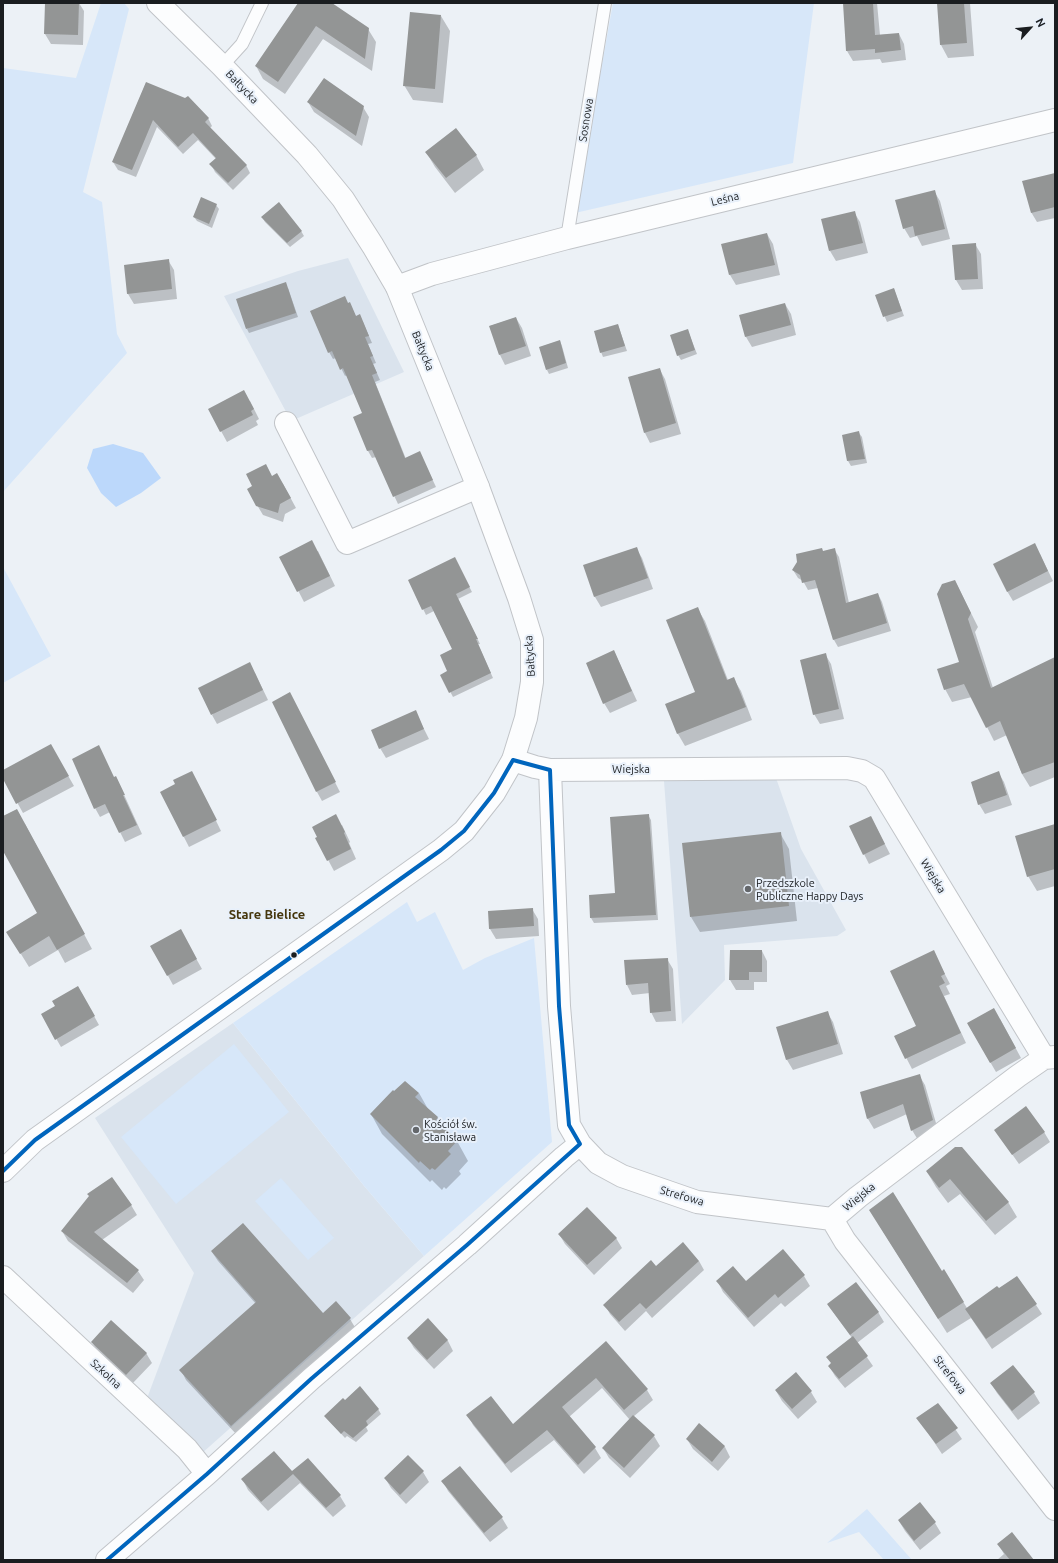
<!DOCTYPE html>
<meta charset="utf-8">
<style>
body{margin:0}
#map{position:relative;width:1058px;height:1563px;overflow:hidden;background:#ecf1f6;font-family:Ubuntu,sans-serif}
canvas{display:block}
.frame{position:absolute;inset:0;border:4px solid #1a1d20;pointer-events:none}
.north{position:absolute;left:1010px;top:8px;width:40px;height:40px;-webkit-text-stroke:3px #e8f0fa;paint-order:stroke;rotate:63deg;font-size:11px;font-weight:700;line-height:16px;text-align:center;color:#1a1d20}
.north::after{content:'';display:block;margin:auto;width:14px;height:18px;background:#1a1d20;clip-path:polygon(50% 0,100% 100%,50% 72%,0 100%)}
</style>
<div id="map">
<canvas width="1058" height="1563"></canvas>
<div class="frame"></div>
<div class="north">N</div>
</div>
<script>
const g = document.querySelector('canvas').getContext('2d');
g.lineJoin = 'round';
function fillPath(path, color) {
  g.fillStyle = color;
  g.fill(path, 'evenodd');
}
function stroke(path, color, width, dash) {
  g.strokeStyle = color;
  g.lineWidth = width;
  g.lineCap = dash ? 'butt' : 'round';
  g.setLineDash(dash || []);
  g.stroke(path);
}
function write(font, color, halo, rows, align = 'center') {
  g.font = font + ' Ubuntu,sans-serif';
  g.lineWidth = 4;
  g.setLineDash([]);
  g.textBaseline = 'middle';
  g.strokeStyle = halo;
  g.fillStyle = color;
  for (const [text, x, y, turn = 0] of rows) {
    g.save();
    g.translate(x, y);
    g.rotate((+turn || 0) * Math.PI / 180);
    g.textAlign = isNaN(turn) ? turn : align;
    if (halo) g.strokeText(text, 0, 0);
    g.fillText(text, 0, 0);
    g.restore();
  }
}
fillPath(new Path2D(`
 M348,258L404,372L291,421L224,296L298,271Z
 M776,778L801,849L846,930L837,936L724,945L725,980L682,1024L664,781Z
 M233,1023L365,1187L424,1256L201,1454L146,1401L194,1273L95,1118Z`), '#dae3ed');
fillPath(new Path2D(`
 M101,3H124L129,9L83,192L102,202L117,334L127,353L3,492V68L76,78Z
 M613,3H814L793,163L575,213Z
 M3,567L51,656L3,683Z
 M407,902L417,922L435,912L463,970L485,958L534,938L552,1142L424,1256L365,1187L233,1023Z
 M234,1044L289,1112L176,1204L121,1137Z
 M281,1178L334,1238L308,1260L255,1201Z
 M867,1509L912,1560H884L859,1532L827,1543Z`), '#d7e7f9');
fillPath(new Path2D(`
 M113,444L143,453L161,478L141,493L116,507L101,493L87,468L93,449Z`), '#bcd8fb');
fillPath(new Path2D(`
 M46,3H79L84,11L83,45L51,44L45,34Z
 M299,3H330L368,29L376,42L372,71L323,39L285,94L263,79L256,66Z
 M844,3H877L880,35L899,34L904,44L906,60L882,63L880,59L853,61L847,51Z
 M938,3H970L974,56L948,58L941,45Z
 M441,16L450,31L443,103L413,100L404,85Z
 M146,83L208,118L212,126L210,128L246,165L250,173L233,190L215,172L211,164L216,159L198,140L183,154L157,127L136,177L118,170L113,162Z
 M308,102L363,107L369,117L362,146L314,112Z
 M426,152L476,155L484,170L455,193L435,167Z
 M1055,174V218L1037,222L1031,212Z
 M934,191L940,201L950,239L922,246L917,236L910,238L904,228Z
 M216,205L219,209L212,228L197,221L194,217Z
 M854,212L860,222L868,253L836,261L830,251Z
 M262,217L301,231L304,236L290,247L265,222Z
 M767,234L773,244L780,275L736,285L730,275L722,245Z
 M975,244L981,254L983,289L962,290L956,280L953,245Z
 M168,260L174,270L177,299L134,304L128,294L125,266Z
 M288,288L298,317L249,333L247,329Z
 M894,289L904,316L887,322L876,296Z
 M348,304H350L356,317L363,322L372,343L368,344L376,363L373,364L380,380L375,382L406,459L420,453L436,487L398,504L376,457L372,458L368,451L354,417L363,414L347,375L345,376L336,358L333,359L329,352Z
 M785,304L791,314L796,335L752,347L746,337L741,316Z
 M516,318L522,328L531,356L505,365L500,355L490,326Z
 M618,325L627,351L603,357L601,352Z
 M688,331L697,354L681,360L678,355Z
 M560,341L562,346L568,368L549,374L547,370Z
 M660,370L665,379L681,434L650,443L645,433L630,378Z
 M250,401L259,419L256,421L258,425L227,442L209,409Z
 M859,433L862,437L867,463L851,466L848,461Z
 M272,477L283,484L296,508L285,514L283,522L263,515L257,505Z
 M636,548L642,558L653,589L601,607L595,597L584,566Z
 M834,549L839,557L849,603L878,594L882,602L891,631L838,647L834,640L818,588L808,590L803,581L798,578L793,570L823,552Z
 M318,551L335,586L304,602L281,557Z
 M1040,554L1053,581L1013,601L1007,591Z
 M457,563L472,592L458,599L480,644H478L493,678L453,697L442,676L449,672L453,650L434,611L426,615L409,580Z
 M955,581L978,627L975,632L993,688L1055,658V777L1030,787L1022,774L1007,735L994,741L972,697L952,702L945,689L961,663Z
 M697,608L705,621L728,680L733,678L741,691L752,720L685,746L678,734L667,705L696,693Z
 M614,651L637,701L610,713L604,703Z
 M825,654L831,664L844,719L820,724L814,714Z
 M255,673L268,700L217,724L212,715Z
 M295,704L340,792L322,801L317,792Z
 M415,711L429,739L386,758L380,748Z
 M51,746L74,786L23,813L3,777V771Z
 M998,772L1004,782L1012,805L985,814L979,804Z
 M116,777L142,834L125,842L110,812L100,817L95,808Z
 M197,782L221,831L189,847L161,792Z
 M648,815L651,820L658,920L594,923L591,918L590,896L616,894Z
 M871,817L890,854L869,864L864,854Z
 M3,818L25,824L92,949L65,963L58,950L29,967L16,946L38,913L3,849Z
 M342,825L350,842L349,843L356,859L334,871L317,839Z
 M1055,826V886L1037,891L1028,876Z
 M780,833L789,849L797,921L700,932L691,917Z
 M532,909L538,919L539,936L496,939L490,929L489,912Z
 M180,930L202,969L173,985L152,946Z
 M762,951L767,961V982H754V990H736L730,980Z
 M933,951L950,984L946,986L950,994L944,996L966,1043L912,1069L895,1036L917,1026Z
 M667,959L673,969L676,1021L656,1022L651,1012L650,993L632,995L627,985Z
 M78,987L99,1025L61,1047L42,1014L56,1006Z
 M827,1012L833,1022L843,1054L793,1070L787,1060L777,1028Z
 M1000,1019L1021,1058L996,1072L968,1024Z
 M919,1075L925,1085L938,1130L918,1140L912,1130L907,1114L874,1129L868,1119L861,1093Z
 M419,1093L428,1109L438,1118L443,1128L457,1141L468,1161L459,1171L461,1174L446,1189L444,1187L442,1190L432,1180L430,1182L382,1134L371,1114Z
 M995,1130L1044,1132L1050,1142L1019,1164Z
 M955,1148L1008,1202L1017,1217L995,1235L960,1194L948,1203L936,1187L927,1172Z
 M131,1205L137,1215L102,1240L138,1271L144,1280L133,1293L68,1241L62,1231Z
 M879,1225L942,1272L944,1271L967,1308L1036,1305L1042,1314L992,1349L971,1318L947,1333Z
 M559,1234L616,1238L622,1248L594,1275L565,1244Z
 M783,1251L804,1276L810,1286L785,1307L781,1303L754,1327L723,1292L718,1282H746Z
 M212,1252L323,1314L336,1303L350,1319L356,1329L237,1435L186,1380L181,1370L256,1304L218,1261Z
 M699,1261L704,1270L652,1318L646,1311L625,1331L610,1314L605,1305L656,1268Z
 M828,1305L878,1312L884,1322L857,1343L873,1366L845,1388L835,1376L829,1366L852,1338Z
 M428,1320L448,1341L453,1351L434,1369L414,1348L408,1338Z
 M92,1342L146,1353L152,1363L132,1384L98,1352Z
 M606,1343L647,1390L653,1400L633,1417L654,1436L660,1446L630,1478L609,1458L603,1448L630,1420L602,1388L569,1417L595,1448L601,1458L584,1474L554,1440L511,1473L473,1425L468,1415L513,1425Z
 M1013,1366L1034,1393L1040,1403L1018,1420L997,1393L991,1383Z
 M796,1374L811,1392L817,1402L798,1419L782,1401L776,1391Z
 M938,1404L962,1439L942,1454L918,1418Z
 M378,1409L381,1414L366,1427L368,1431L356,1442L347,1436L345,1438L325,1416Z
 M699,1425L725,1447L730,1457L718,1471L693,1449L687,1439Z
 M408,1456L423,1472L429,1482L406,1504L391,1488L385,1478Z
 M307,1459L340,1496L346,1506L333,1517L300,1483L268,1511L248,1490L243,1480L292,1473Z
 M443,1481L502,1518L508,1528L490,1542L448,1491Z
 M920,1503L935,1523L941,1533L920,1550L905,1531L899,1521Z
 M998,1544L1032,1560H997L1004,1554Z`), '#0003');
fillPath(new Path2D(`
 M45,3H79L78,35L44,34Z
 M298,3H332L369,28L365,59L316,26L278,82L255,66Z
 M843,3H873L875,35L899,33L901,50L875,53V49L846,51Z
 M937,3H964L967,43L940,45Z
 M410,12L441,15L435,89L403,86Z
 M324,78L364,106L356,136L307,102Z
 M146,82L185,98L188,96L209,118L205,122L247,165L228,183L209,164L216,158L193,133L178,147L153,120L132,170L112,162Z
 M456,128L477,155L446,178L425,152Z
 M1055,173V207L1031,213L1022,181Z
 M935,190L945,229L915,236L913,226L903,229L895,200Z
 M201,197L217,204L209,224L193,217Z
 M279,202L302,231L287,243L261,217Z
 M855,211L863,243L829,251L821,219Z
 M767,233L775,265L729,275L721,244Z
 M976,243L978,279L955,280L952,245Z
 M169,259L172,289L127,294L124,265Z
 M286,282L296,313L246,329L236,299Z
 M894,288L902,311L883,317L875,295Z
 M345,296L348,303L350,302L356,316L360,314L369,336L365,337L373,356L370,357L377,373L372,375L405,458L420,451L433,480L393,497L372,450L367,451L353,417L362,413L343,368L340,370L332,351L328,353L310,311Z
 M785,303L791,325L745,337L739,315Z
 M516,317L526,346L499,355L489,326Z
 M618,324L625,346L600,353L594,331Z
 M688,329L695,350L677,356L670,335Z
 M560,340L566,363L546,370L539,347Z
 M660,368L676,423L644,433L628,377Z
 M244,390L254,409L251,411L253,415L220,432L208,409Z
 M859,431L865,459L847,461L842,435Z
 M266,464L272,476L277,473L291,498L280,504L278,513L256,506L247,489L252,486L246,474Z
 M312,540L330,576L297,592L279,557Z
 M1035,543L1048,571L1007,592L993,564Z
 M637,547L648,578L594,597L583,565Z
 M822,548L823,551L835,548L846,603L878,593L887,623L833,640L815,580L802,583L800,575L792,570L797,562L796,554Z
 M455,557L470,587L456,594L478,639H476L491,673L449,693L440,675L447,671L440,655L452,649L431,606L422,610L408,580Z
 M955,580L971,613L968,619L991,688L1055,657V762L1022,774L1000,721L986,728L964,684L944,690L937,669L959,662L937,594L942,584Z
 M698,607L727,680L734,677L746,707L677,734L665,704L695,692L666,620Z
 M614,650L632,691L603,704L586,663Z
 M826,653L839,709L813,715L800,660Z
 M250,662L263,690L211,715L198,688Z
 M290,692L336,782L316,792L272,702Z
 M416,710L424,729L379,749L371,730Z
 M51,744L69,776L16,804L3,779V770Z
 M99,745L114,777L116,776L125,795H123L137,825L119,833L105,804L94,809L72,759Z
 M192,771L217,820L183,837L160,792L175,784L173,780Z
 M999,771L1007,795L978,805L971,782Z
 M17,809L85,934L57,950L49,936L20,954L6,932L37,913L3,851V816Z
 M336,814L345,832L344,833L351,849L327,861L315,838L317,837L312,827Z
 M649,814L656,915L590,918L589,895L615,893L610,817Z
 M871,816L885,844L863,855L849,826Z
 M1055,824V869L1027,877L1015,836Z
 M781,832L789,906L690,917L682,843Z
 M533,908L534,926L489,929L488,911Z
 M181,929L197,959L167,976L150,946Z
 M730,950H762V972H749V980H729Z
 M934,950L945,974L941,976L945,983L939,986L961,1033L905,1059L894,1036L916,1026L890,971Z
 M668,958L671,1011L650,1013L648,983L626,985L624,960Z
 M78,986L95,1016L55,1040L41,1014L55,1006L52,1001Z
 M994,1008L1016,1048L990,1063L967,1023Z
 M828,1011L838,1044L786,1060L776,1027Z
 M920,1074L933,1120L911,1131L903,1104L867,1119L860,1092Z
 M405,1081L419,1093L415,1097L438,1117L436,1120L458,1140L448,1151L451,1154L435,1170L432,1168L430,1170L420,1161L419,1163L370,1114L393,1090L394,1091Z
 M1026,1106L1045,1132L1012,1155L994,1130Z
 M955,1147H962L1009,1202L986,1221L950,1179L939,1188L926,1171Z
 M112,1177L132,1205L94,1232L139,1270L127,1283L61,1231L89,1196L87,1194Z
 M893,1192L942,1271L944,1269L964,1302L938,1319L869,1210Z
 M587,1207L617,1238L587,1265L558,1234Z
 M243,1223L323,1313L336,1301L351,1318L231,1426L179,1370L256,1302L211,1251Z
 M683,1242L699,1261L646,1309L640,1303L619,1322L603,1305L651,1260L656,1266Z
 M783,1249L805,1275L778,1298L775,1294L748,1318L716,1281L733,1266L746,1281Z
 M1017,1276L1037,1304L986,1339L965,1309L997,1286L999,1288Z
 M856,1282L879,1312L850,1335L827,1304Z
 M428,1318L448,1340L427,1360L407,1338Z
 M111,1320L147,1353L126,1375L91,1342Z
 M853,1336L868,1356L839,1379L828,1366L831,1363L826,1357Z
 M606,1341L648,1389L624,1410L596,1378L562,1407L596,1447L578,1465L547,1430L505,1464L466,1415L491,1396L513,1424Z
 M1013,1365L1035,1392L1012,1411L990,1383Z
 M796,1372L812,1391L792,1409L775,1390Z
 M360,1386L379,1409L366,1421L368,1425L353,1438L344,1431L341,1434L324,1416L343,1398L345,1400Z
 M938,1403L958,1428L936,1444L916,1418Z
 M633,1415L655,1435L624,1468L602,1448Z
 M699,1423L725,1446L712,1462L686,1439Z
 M274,1451L292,1471L308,1458L341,1495L326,1508L293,1474L261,1502L241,1479Z
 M408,1455L424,1471L400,1495L384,1478Z
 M460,1466L503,1517L484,1533L441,1481Z
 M920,1502L936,1522L914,1541L898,1520Z
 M1012,1532L1034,1560H1010L997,1544Z`), '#939595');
const lane = new Path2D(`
 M222,66L242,44L262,3
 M567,238L605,3`);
const street = new Path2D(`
 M397,287L432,274L567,238L1055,120
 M286,423L347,543L478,487
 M513,760L535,767L550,770L847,768L862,771L874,778L1044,1058
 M550,770L559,1006L569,1125L580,1144L598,1163L622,1176L697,1202L832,1219
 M832,1219L845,1241L1055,1509
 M832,1219L858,1197L1018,1076L1044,1058L1055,1057
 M3,1277L187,1449L207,1474
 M107,1560L207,1474L311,1379L467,1245L564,1157L580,1144`);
const secondary = new Path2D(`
 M3,1171L35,1140L441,850L464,831L494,793L513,760L526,718L532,682V640L519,598L478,487L397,287L373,246L343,199L307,155L222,66L158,3`);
stroke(lane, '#c1c4c8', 14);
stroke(street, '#c1c4c8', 24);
stroke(secondary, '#c1c4c8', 24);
stroke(lane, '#fcfdfe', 12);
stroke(street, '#fcfdfe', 22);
stroke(secondary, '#fcfdfe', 22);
stroke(new Path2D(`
 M3,1171L35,1140L441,850L464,831L494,793L513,760L550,770L559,1006L569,1125L580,1144L467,1245L311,1379L207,1474L107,1560`), '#0065bd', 4);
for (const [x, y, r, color] of [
 [748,889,4,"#64676b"],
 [294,955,3.5,"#1a1d20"],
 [416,1130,4,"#64676b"]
]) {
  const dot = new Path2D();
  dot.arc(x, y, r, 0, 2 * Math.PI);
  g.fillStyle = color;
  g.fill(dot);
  stroke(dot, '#e8f0fa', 1.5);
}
write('11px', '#1a1d20', '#e8f0fa', [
 ["Bałtycka",242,87,46],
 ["Sosnowa",586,120,-81],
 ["Leśna",725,199,-14],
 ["Bałtycka",423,351,68],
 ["Bałtycka",530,656,-94],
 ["Wiejska",631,769],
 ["Wiejska",933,876,59],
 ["Strefowa",682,1196,16],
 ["Wiejska",859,1197,-39],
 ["Szkolna",106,1374,43],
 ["Strefowa",950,1375,52]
]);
write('11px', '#1a1d20', '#e8f0fa', [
 ["Przedszkole",756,883],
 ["Publiczne Happy Days",756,896],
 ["Kościół św.",424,1124],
 ["Stanisława",424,1137]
], 'left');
write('bold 13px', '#45360d', '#e8f0fa', [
 ["Stare Bielice",267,915]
]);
</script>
